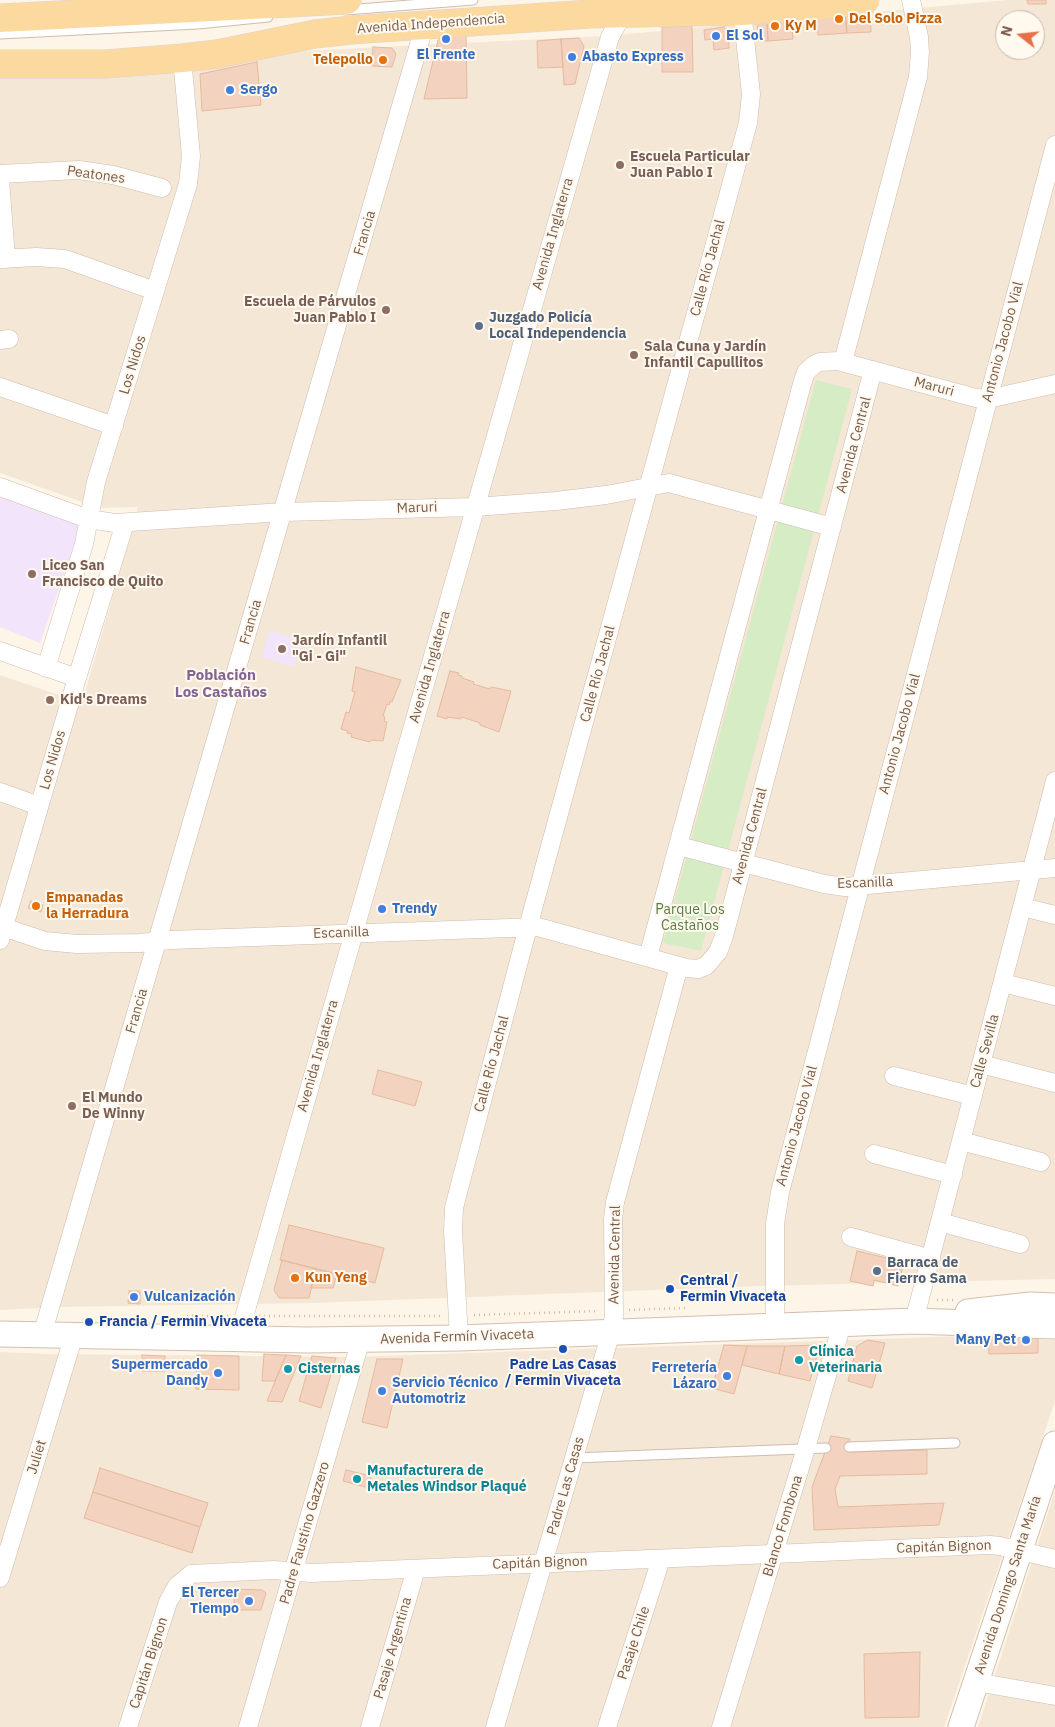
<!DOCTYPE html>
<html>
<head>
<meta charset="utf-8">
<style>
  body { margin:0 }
  #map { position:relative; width:1055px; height:1727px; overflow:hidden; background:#fdf5e8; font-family:"IBM Plex Sans",sans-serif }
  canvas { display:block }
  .north { position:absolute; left:995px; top:10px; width:50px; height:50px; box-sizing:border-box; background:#fff9ef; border:1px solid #c9baad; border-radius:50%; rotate:286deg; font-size:14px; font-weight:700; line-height:20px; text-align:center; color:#785b4b }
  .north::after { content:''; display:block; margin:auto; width:18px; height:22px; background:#e96e4a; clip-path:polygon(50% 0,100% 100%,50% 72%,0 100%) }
</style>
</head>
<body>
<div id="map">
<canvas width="1055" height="1727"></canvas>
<div class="north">N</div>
</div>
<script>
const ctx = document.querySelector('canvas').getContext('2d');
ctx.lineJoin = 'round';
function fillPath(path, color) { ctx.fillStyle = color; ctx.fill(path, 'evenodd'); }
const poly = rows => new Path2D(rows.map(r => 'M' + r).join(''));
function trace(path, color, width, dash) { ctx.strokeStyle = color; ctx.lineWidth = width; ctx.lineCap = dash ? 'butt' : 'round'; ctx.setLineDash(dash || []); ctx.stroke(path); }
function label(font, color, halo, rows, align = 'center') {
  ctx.font = font + ' "IBM Plex Sans",sans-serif'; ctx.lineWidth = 4; ctx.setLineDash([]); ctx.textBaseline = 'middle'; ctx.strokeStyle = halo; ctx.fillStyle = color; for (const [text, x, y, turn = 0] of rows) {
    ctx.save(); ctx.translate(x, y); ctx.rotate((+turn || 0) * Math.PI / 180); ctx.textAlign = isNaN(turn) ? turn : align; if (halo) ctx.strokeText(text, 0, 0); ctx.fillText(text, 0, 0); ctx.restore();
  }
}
fillPath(poly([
  [1008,0,1055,0,1055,1279,759,1286,312,1303,59,1307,0,1310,0,675,82,703,138,507,99,508,0,473,0,76,88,78,208,69,303,51,604,36],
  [1005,20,1035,20,1035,50,1005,50],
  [967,1336,1055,1340,1055,1401,944,1727,0,1727,0,1352,48,1354,352,1357],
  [1055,1491,1055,1727,978,1727]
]), '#f5e7d6');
fillPath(poly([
  [0,491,83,520,40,643,0,627],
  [270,630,302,641,294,667,262,657]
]), '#f2e4fa');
fillPath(poly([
  [816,380,852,389,701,951,663,943]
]), '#d5ecc5');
const building = poly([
  [1027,0,1046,0,1046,4,1028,4,1027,0],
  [870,12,871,32,847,33,845,14,870,12],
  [845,14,847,33,818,35,817,16,845,14],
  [791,19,793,39,768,41,767,21,791,19],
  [767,21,768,41,759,41,757,26,762,22,767,21],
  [692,26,693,72,662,72,662,27,692,26],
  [724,27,728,33,729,48,714,50,713,39,705,40,704,30,724,27],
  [466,31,467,98,424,99,438,40,442,35,466,31],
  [579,38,584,46,575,84,564,85,561,39,579,38],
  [561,39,563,67,538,68,537,41,561,39],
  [373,47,392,48,396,54,392,67,372,66,373,47],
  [257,62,261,105,202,111,200,74,257,62],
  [356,667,401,680,392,702,390,701,389,705,387,704,383,716,385,717,384,721,387,722,383,741,371,740,370,742,351,737,352,734,347,733,348,731,341,729,346,712,349,713,355,692,352,691,356,667],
  [450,671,459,673,458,675,462,676,462,678,474,682,473,684,490,689,491,687,511,691,499,732,480,725,480,723,462,717,461,719,447,717,447,719,437,716,450,671],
  [31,901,43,905,41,912,28,908,31,901],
  [378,1070,422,1082,415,1106,372,1094,378,1070],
  [289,1225,384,1248,375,1283,280,1260,289,1225],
  [857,1251,904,1262,898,1286,874,1280,873,1286,850,1281,857,1251],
  [282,1260,316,1269,309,1298,279,1298,274,1290,282,1260],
  [316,1269,337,1274,333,1288,311,1288,316,1269],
  [129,1291,140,1291,140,1304,128,1303,129,1291],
  [1038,1334,1038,1353,989,1354,988,1335,1038,1334],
  [868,1340,885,1343,872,1388,848,1381,857,1346,868,1340],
  [724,1345,747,1346,734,1394,712,1388,724,1345],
  [820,1345,810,1381,779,1374,785,1346,820,1345],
  [747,1346,785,1346,779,1374,742,1365,747,1346],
  [264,1354,286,1355,275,1381,262,1381,264,1354],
  [142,1355,165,1356,165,1371,142,1371,142,1355],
  [197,1355,239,1356,239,1390,196,1389,197,1355],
  [286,1355,301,1356,282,1402,267,1401,286,1355],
  [312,1356,336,1358,321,1408,299,1401,312,1356],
  [377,1359,403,1359,387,1428,362,1422,377,1359],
  [831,1436,850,1439,848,1452,927,1450,927,1474,840,1476,835,1489,838,1507,944,1503,939,1525,814,1530,812,1487,831,1436],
  [100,1468,208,1503,200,1527,93,1492,100,1468],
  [346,1470,371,1476,369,1488,343,1481,346,1470],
  [93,1492,200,1527,192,1553,84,1518,93,1492],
  [234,1589,262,1590,266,1593,261,1610,234,1610,234,1589],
  [920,1652,919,1717,865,1718,864,1654,920,1652]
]);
fillPath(building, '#f3d3bf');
trace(building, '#e6ba9e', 1);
const lane = poly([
  [346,10,473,0],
  [0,34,198,24,268,17],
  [849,1447,955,1443],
  [574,1458,826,1448]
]);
const street = poly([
  [0,174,79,170,113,175,162,188],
  [0,179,6,259],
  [0,259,36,257,65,259,155,291],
  [0,340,9,339],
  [843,362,918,77,920,52,919,37,911,0],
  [0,387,114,426],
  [0,487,88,519,115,523,283,512,475,507,556,501,606,495,669,483,832,527],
  [0,651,77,678],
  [46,668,84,544,96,482,188,184,191,156,182,58],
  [0,792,39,806],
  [679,846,824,884,845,887,1055,868],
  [1022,907,1055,915],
  [0,926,45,941,77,944,140,943,170,940,538,927,686,968,698,969,706,966,718,952,724,936,873,370],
  [0,940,77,678,125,523],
  [648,957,802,384,806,372,815,364,820,362,838,361,976,398,988,399,1055,384],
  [1003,983,1055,996],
  [981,1064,1055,1083],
  [894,1076,973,1096],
  [961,1141,1041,1162],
  [874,1154,953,1175],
  [940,1222,1020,1244],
  [851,1237,931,1259],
  [914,1321,1055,781],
  [775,1327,775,1224,780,1192,1055,145],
  [42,1335,425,24],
  [238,1338,610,37,620,19,628,9],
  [459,1338,453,1231,454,1208,457,1196,528,927,748,123,751,94,742,11],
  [0,1578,74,1335],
  [976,1682,1055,1696],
  [128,1727,168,1602,177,1586,191,1574,274,1570,311,1573,990,1545,1000,1546,1055,1559],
  [248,1727,361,1339],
  [370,1727,416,1569],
  [495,1727,611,1332,614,1316,613,1219,615,1202,679,966],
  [607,1727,661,1559],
  [721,1727,806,1448,842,1324]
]);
const secondary = poly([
  [968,1312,1030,1305,1055,1306],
  [0,1334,308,1340,459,1338,914,1321,1055,1326],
  [961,1727,1055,1444]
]);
const primary = poly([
  [0,18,347,0],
  [0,64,105,64,182,58,217,54,315,34,351,30,590,14,742,11,814,6,865,0]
]);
trace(lane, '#cfbcad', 11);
trace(street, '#cfbcad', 19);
trace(secondary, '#d5bfad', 27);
trace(primary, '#dcd4d0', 29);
trace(poly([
  [937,1300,954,1300],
  [629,1310,686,1308],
  [474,1315,599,1311],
  [187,1316,229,1316],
  [259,1316,441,1316]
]), '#d9b7a1', 2.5, [1, 4]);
trace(lane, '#fff', 9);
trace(street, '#fff', 18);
trace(secondary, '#fff', 25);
trace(primary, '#fcda9f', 28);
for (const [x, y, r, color] of [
  [839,19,5,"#e8710a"],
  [775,26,5,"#e8710a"],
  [716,36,5,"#3f7fe0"],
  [446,39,5,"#3f7fe0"],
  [572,57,5,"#3f7fe0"],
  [383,60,5,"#e8710a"],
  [230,90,5,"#3f7fe0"],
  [620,165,5,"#8d6e63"],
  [386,310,5,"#8d6e63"],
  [479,326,5,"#5c6f8a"],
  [634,355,5,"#8d6e63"],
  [32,574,5,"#8d6e63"],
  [282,649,5,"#8d6e63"],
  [50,700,5,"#8d6e63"],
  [36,906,5,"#e8710a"],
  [382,909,5,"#3f7fe0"],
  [72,1106,5,"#8d6e63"],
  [877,1271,5,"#5c6f8a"],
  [295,1278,5,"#e8710a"],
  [670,1289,5,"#1a4fb4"],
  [134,1297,5,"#3f7fe0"],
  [89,1322,5,"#1a4fb4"],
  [1026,1340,5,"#3f7fe0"],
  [563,1349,5,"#1a4fb4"],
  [799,1360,5,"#0f9aa8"],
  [288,1369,5,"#0f9aa8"],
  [218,1373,5,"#3f7fe0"],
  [727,1376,5,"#3f7fe0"],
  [382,1391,5,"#3f7fe0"],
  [357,1479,5,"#0f9aa8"],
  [249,1601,5,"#3f7fe0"]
]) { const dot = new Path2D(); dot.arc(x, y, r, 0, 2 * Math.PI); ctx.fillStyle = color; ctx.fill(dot); trace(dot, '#fff9ef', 2); }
label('bold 14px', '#c56008', '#fff9ef', [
  ["Del Solo Pizza",849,19],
  ["Ky M",785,26],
  ["Telepollo",373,60,"right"],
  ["Empanadas",46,898],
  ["la Herradura",46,914],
  ["Kun Yeng",305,1278]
], 'left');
label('14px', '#785b4b', '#fff9ef', [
  ["Avenida Independencia",431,24,-4],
  ["Peatones",96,175,8],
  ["Francia",365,233,-74],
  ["Avenida Inglaterra",553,234,-74],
  ["Calle Río Jachal",708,268,-75],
  ["Antonio Jacobo Vial",1003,342,-75],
  ["Los Nidos",133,365,-73],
  ["Maruri",934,387,15],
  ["Avenida Central",854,445,-75],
  ["Maruri",417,508,-2],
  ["Francia",251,622,-74],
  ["Avenida Inglaterra",430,667,-74],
  ["Calle Río Jachal",598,674,-75],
  ["Antonio Jacobo Vial",900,734,-75],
  ["Los Nidos",53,760,-74],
  ["Avenida Central",750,836,-75],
  ["Escanilla",865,883,-2],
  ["Escanilla",341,933,-2],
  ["Francia",137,1011,-74],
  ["Calle Sevilla",985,1051,-75],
  ["Avenida Inglaterra",318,1056,-74],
  ["Calle Río Jachal",492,1064,-75],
  ["Antonio Jacobo Vial",797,1126,-75],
  ["Avenida Central",615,1255,-89],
  ["Avenida Fermín Vivaceta",457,1337,-2],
  ["Juliet",37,1457,-73],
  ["Padre Las Casas",566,1486,-74],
  ["Blanco Fombona",783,1526,-73],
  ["Padre Faustino Gazzero",305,1533,-74],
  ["Capitán Bignon",944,1547,-2],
  ["Capitán Bignon",540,1563,-2],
  ["Avenida Domingo Santa María",1008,1585,-72],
  ["Pasaje Chile",634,1643,-72],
  ["Pasaje Argentina",393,1648,-74],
  ["Capitán Bignon",149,1663,-72]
]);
label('bold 14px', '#366cbe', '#fff9ef', [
  ["El Sol",726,36],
  ["El Frente",446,55,"center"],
  ["Abasto Express",582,57],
  ["Sergo",240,90],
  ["Trendy",392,909],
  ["Vulcanización",144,1297],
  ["Many Pet",1016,1340,"right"],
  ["Supermercado",208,1365,"right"],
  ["Dandy",208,1381,"right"],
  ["Ferretería",717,1368,"right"],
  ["Lázaro",717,1384,"right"],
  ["Servicio Técnico",392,1383],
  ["Automotriz",392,1399],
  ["El Tercer",239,1593,"right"],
  ["Tiempo",239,1609,"right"]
], 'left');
label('bold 14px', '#785e54', '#fff9ef', [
  ["Escuela Particular",630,157],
  ["Juan Pablo I",630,173],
  ["Escuela de Párvulos",376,302,"right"],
  ["Juan Pablo I",376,318,"right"],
  ["Sala Cuna y Jardín",644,347],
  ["Infantil Capullitos",644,363],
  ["Liceo San",42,566],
  ["Francisco de Quito",42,582],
  ["Jardín Infantil",292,641],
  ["\"Gi - Gi\"",292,657],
  ["Kid's Dreams",60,700],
  ["El Mundo",82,1098],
  ["De Winny",82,1114]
], 'left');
label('bold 14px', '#4e5e75', '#fff9ef', [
  ["Juzgado Policía",489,318],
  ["Local Independencia",489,334],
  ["Barraca de",887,1263],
  ["Fierro Sama",887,1279]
], 'left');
label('14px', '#547e42', '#fff9ef', [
  ["Parque Los",690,910],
  ["Castaños",690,926]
]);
label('bold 14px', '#164399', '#fff9ef', [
  ["Central /",680,1281],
  ["Fermin Vivaceta",680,1297],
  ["Francia / Fermin Vivaceta",99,1322],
  ["Padre Las Casas",563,1365,"center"],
  ["/ Fermin Vivaceta",563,1381,"center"]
], 'left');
label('bold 14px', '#0d838f', '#fff9ef', [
  ["Clínica",809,1352],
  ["Veterinaria",809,1368],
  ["Cisternas",298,1369],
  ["Manufacturera de",367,1471],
  ["Metales Windsor Plaqué",367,1487]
], 'left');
label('bold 15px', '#836394', '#fff9ef', [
  ["Población",221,676],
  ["Los Castaños",221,693]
]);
</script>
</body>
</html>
